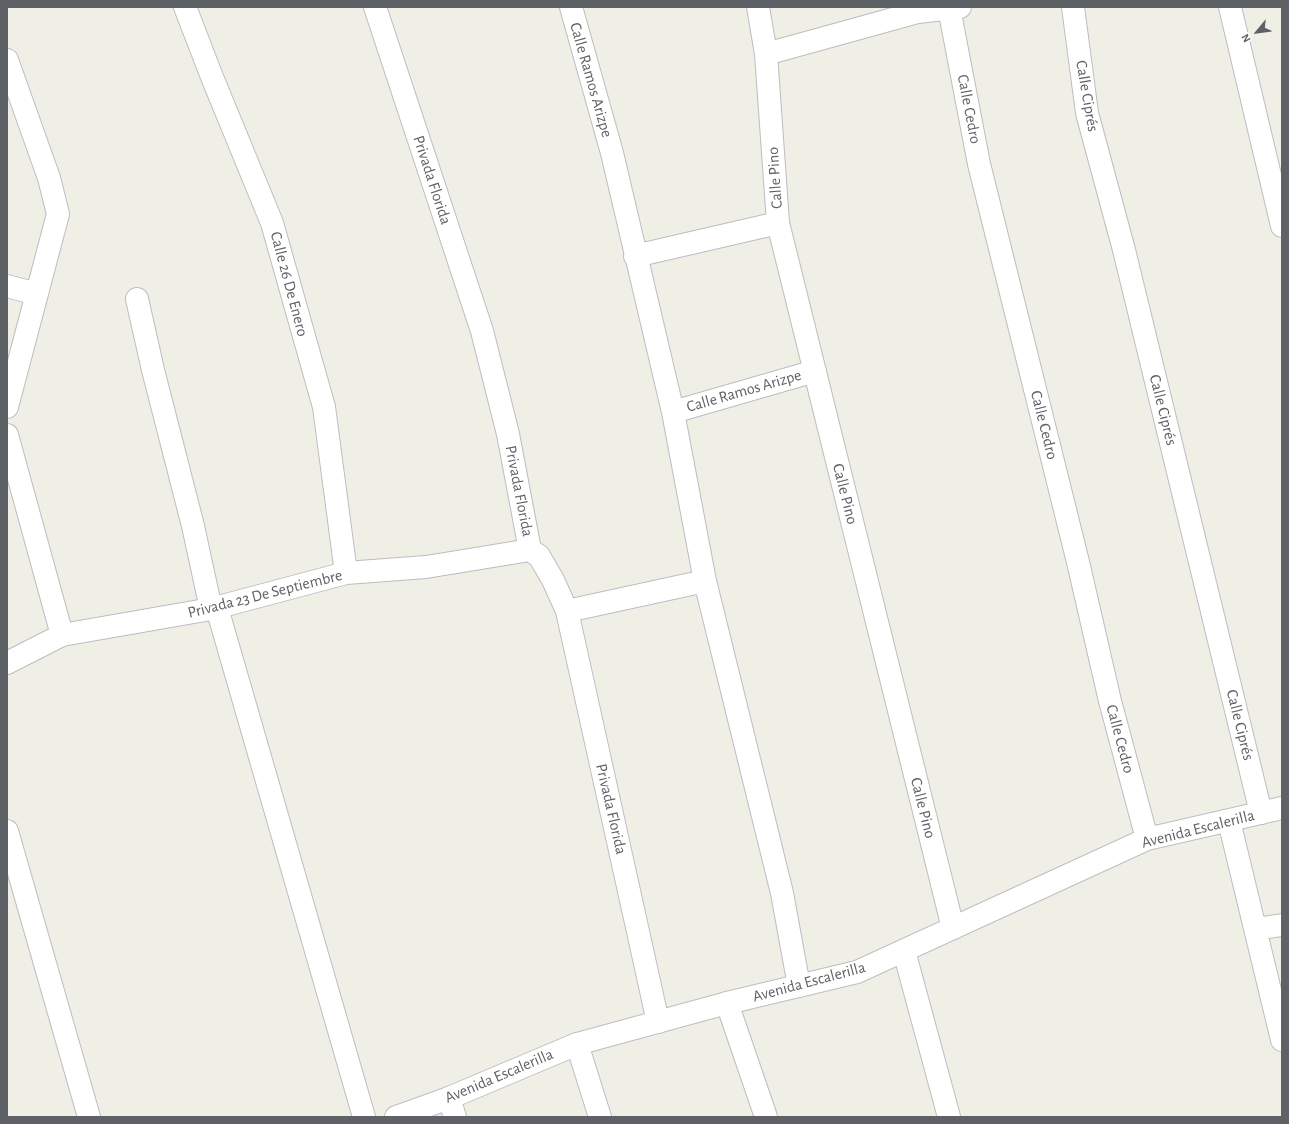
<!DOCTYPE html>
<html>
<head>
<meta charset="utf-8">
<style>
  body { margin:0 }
  #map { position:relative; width:1289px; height:1124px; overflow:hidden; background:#f0efe6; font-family:"Alegreya Sans",sans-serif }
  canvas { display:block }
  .frame { position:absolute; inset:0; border:8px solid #5e6166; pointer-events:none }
  .north { position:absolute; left:1237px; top:12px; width:40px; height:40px; -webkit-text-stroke:3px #fff; paint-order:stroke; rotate:241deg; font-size:11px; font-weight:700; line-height:16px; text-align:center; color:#5e6166 }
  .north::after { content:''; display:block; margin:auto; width:14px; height:18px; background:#5e6166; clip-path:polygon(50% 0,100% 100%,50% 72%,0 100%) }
</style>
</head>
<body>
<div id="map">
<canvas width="1289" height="1124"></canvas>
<div class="frame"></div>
<div class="north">N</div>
</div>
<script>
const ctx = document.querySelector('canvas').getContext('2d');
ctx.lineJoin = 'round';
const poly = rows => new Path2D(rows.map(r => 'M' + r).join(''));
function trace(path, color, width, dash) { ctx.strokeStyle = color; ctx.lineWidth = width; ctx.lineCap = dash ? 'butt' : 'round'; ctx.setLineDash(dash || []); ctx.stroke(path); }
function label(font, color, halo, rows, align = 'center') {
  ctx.font = font + ' "Alegreya Sans",sans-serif'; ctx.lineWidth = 3; ctx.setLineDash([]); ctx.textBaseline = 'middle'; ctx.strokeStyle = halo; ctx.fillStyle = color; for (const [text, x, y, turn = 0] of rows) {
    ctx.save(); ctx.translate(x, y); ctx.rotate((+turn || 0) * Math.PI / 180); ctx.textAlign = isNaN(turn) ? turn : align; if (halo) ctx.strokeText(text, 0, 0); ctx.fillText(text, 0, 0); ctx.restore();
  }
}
const minor = poly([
  [185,7,212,77,272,223,324,407,346,573],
  [375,7,482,331,508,434,530,550,539,556,553,580,567,611,658,1022],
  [571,7,612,153,673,412,705,581,782,893,799,986],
  [758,7,766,54,778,223,953,928],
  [1073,7,1087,113,1124,250,1261,813],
  [1230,7,1282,226],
  [949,8,979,164,1078,562,1110,701,1147,839],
  [766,54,918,12,960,7],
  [7,60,49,178,58,214,7,407],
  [635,256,778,223],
  [7,286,37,294],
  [137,299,153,370,193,526,211,609],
  [673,412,815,371],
  [7,435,62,635],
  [217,608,364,1117],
  [567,611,705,581],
  [7,663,62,635,211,609,346,573,426,567,530,550],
  [1229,821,1282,1040],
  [7,831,89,1117],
  [1256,929,1282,925],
  [904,951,949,1117],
  [727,1003,766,1117],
  [577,1044,600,1117],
  [449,1098,455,1117]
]);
const secondary = poly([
  [396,1117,449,1098,577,1044,727,1003,857,972,1147,839,1282,808]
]);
trace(minor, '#bbbdc2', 24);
trace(secondary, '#bcbec4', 24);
trace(minor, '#fff', 22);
trace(secondary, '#fff', 22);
label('16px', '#5e6166', '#fff', [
  ["Calle Ramos Arizpe",591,80,74],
  ["Calle Ciprés",1087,96,80],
  ["Calle Cedro",969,109,79],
  ["Calle Pino",775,178,-94],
  ["Privada Florida",432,180,72],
  ["Calle 26 De Enero",289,284,75],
  ["Calle Ramos Arizpe",744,391,-16],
  ["Calle Ciprés",1163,410,76],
  ["Calle Cedro",1044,425,76],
  ["Privada Florida",519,491,79],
  ["Calle Pino",845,494,76],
  ["Privada 23 De Septiembre",265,594,-14],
  ["Calle Ciprés",1240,725,76],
  ["Calle Cedro",1120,739,75],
  ["Calle Pino",923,808,76],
  ["Privada Florida",611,809,77],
  ["Avenida Escalerilla",1198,829,-14],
  ["Avenida Escalerilla",809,982,-15],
  ["Avenida Escalerilla",499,1076,-23]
]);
</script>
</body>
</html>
